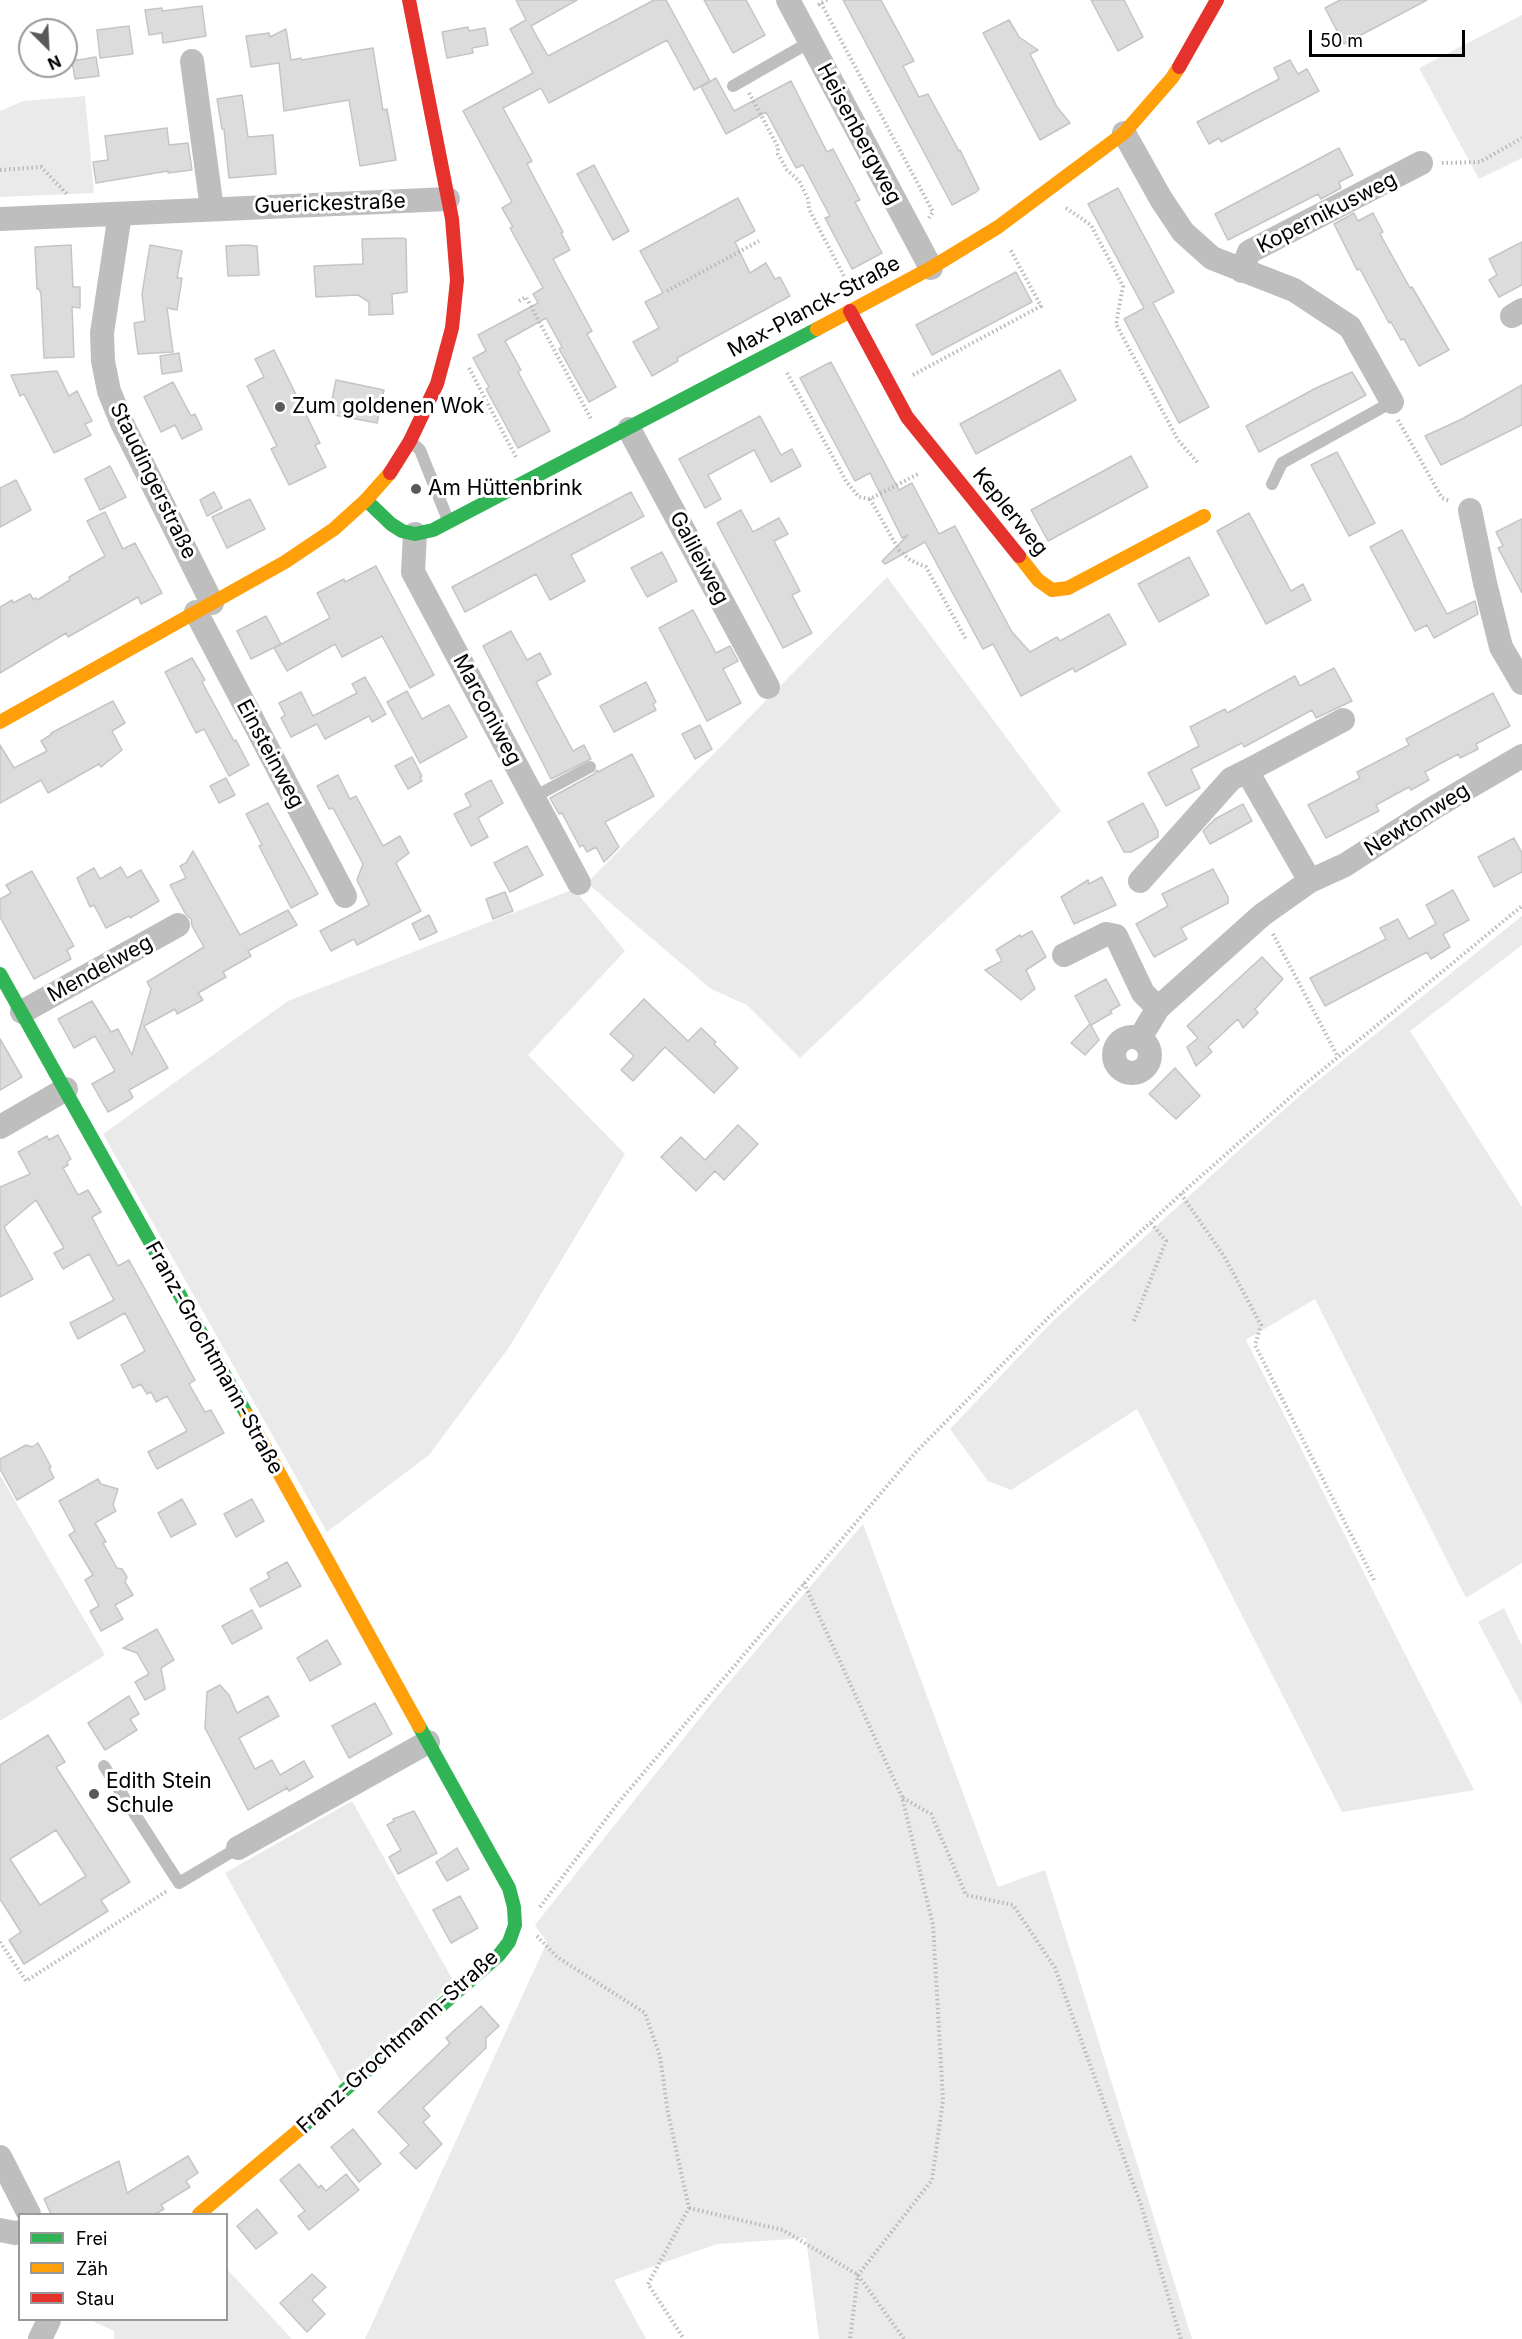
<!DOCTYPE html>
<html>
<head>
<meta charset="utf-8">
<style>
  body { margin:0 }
  #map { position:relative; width:1522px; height:2339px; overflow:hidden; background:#fff; font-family:Inter,sans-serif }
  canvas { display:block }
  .legend { position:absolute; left:18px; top:2213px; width:210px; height:108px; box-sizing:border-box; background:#fff; border:2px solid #999; margin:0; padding:8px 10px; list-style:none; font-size:18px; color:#000 }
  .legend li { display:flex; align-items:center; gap:12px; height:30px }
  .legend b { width:30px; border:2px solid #999 }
  .north { position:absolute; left:18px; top:18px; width:60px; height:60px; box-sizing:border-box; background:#fff; border:2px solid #999; border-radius:50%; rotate:156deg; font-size:16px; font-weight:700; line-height:24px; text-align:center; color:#000 }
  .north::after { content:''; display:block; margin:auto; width:21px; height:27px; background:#595959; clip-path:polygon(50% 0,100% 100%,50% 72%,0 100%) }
  .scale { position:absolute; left:1309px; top:30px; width:156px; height:27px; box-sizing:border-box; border:3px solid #000; border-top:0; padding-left:8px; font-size:18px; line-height:21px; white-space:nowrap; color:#000; -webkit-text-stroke:4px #fff; paint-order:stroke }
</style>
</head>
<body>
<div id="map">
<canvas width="1522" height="2339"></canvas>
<ul class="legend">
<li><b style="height:8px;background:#30b455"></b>Frei</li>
<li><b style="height:8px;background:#ff9f0a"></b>Zäh</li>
<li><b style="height:8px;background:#e5322d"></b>Stau</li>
</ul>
<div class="north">N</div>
<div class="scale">50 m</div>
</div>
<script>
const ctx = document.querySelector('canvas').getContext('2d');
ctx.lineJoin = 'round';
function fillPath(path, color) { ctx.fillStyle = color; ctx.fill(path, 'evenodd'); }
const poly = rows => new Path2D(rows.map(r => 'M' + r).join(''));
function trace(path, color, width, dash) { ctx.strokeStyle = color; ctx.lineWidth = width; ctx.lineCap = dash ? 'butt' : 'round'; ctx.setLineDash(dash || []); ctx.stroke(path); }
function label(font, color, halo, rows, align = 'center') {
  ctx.font = font + ' Inter,sans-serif'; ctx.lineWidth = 6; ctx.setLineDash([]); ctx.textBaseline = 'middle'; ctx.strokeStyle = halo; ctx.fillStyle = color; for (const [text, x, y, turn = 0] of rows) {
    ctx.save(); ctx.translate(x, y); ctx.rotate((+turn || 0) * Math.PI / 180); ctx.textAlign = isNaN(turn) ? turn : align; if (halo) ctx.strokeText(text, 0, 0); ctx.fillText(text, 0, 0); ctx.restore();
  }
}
fillPath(poly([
  [1522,15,1522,158,1479,179,1419,68],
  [85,96,94,193,0,197,0,111,23,101],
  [887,577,1061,811,800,1058,747,1005,711,989,587,883],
  [574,889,625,951,528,1055,625,1154,510,1346,429,1455,327,1532,103,1134,288,1001],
  [1522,916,1522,945,1410,1031,1522,1207,1522,1563,1466,1598,1315,1299,1246,1340,1474,1790,1342,1812,1137,1409,1011,1490,988,1481,950,1429,1052,1322,1237,1152,1306,1090],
  [0,1475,105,1655,0,1721],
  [863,1524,998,1887,1045,1870,1192,2339,819,2339,806,2238,717,2244,614,2280,646,2339,365,2339,547,1942,535,1925,715,1699],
  [1504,1608,1522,1646,1522,1705,1478,1622],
  [352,1801,454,1982,341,2082,225,1873],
  [227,2269,292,2339,114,2339,114,2331,90,2320,226,2320]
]), '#eaeaea');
const building = poly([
  [516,0,577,0,531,26,548,56,654,0,666,0,710,81,694,90,667,40,549,103,541,88,503,108,532,161,527,164,563,232,561,233,570,250,553,259,592,331,587,334,616,387,589,402,559,349,562,347,546,318,505,341,521,370,518,372,550,431,518,448,486,389,489,387,473,358,486,351,478,335,538,303,533,294,543,288,510,228,513,227,502,208,512,202,463,111,533,73,510,29,526,20,516,0],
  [704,0,746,0,765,35,733,53,704,0],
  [843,0,881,0,914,61,903,66,919,97,928,94,959,151,960,150,979,189,976,192,952,205,843,0],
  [1091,0,1124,0,1143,37,1118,51,1091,0],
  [1340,0,1427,0,1344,44,1325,8,1340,0],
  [202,6,206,36,163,43,162,33,149,35,145,10,162,8,162,11,202,6],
  [1009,20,1019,37,1038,50,1030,54,1057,107,1070,123,1040,140,983,33,1009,20],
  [129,26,133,54,100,58,97,30,129,26],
  [468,27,469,31,485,28,488,45,472,48,473,53,447,58,442,32,468,27],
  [286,29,291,60,301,58,302,60,373,48,383,110,387,109,396,160,360,166,349,100,284,111,279,63,251,67,246,36,269,33,270,37,286,29],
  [96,57,99,76,75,79,72,61,96,57],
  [1290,60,1298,74,1307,69,1319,91,1221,142,1219,138,1209,144,1197,122,1279,79,1274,68,1290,60],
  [716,78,734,111,791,81,827,152,833,149,860,200,855,202,882,253,852,269,825,218,830,216,803,165,796,168,766,112,726,134,701,87,716,78],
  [242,95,248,137,273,135,276,174,229,178,224,129,222,129,217,99,242,95],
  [167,128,169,145,188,143,192,170,168,173,168,171,96,183,93,162,108,160,105,136,167,128],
  [1339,148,1353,175,1339,182,1341,188,1321,199,1318,194,1228,240,1215,214,1339,148],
  [594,165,629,231,613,240,577,174,594,165],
  [1118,188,1174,292,1153,303,1209,407,1179,423,1124,319,1144,308,1088,204,1118,188],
  [738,198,755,231,735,242,750,273,766,263,775,279,780,277,790,296,677,358,678,361,652,376,633,342,659,328,645,302,663,293,640,251,738,198],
  [1354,213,1358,221,1373,213,1383,232,1380,234,1410,288,1412,287,1449,350,1419,366,1404,339,1401,340,1391,322,1389,323,1360,269,1357,270,1334,224,1354,213],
  [402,238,406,239,407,292,392,294,393,314,369,315,369,302,358,295,316,297,314,266,363,264,362,239,402,238],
  [1522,242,1522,285,1499,297,1489,280,1497,275,1489,259,1522,242],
  [71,245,73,287,80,287,80,308,72,307,74,357,44,358,41,294,39,289,37,289,35,247,71,245],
  [150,245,182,251,177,278,182,278,177,310,167,308,173,352,138,354,134,323,145,321,142,294,150,245],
  [246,245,257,246,259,275,228,276,226,246,246,245],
  [1016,272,1032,302,932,355,916,325,1016,272],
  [274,350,320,443,315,445,326,467,289,485,271,449,277,446,247,386,264,377,255,359,274,350],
  [179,353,182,371,162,374,160,356,179,353],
  [831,362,899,490,912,483,939,534,955,526,1012,632,1030,652,1057,637,1060,641,1109,614,1126,644,1075,672,1073,668,1021,696,993,644,983,649,925,542,885,564,882,561,908,535,902,538,870,473,855,481,800,378,831,362],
  [1060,370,1076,400,976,454,960,424,1060,370],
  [57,371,69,396,77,391,92,421,85,424,91,435,54,453,24,394,20,396,11,375,57,371],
  [1352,372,1366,395,1259,452,1246,426,1316,388,1352,372],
  [336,380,384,390,377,423,329,414,336,380],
  [173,382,191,416,195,414,202,429,182,439,175,425,161,432,144,397,173,382],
  [1522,385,1522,425,1441,465,1425,436,1462,419,1522,385],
  [760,416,781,455,792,449,801,466,771,482,754,450,708,475,721,499,705,508,679,459,760,416],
  [1337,452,1375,523,1349,536,1311,465,1337,452],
  [1131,456,1148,487,1048,541,1031,510,1131,456],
  [110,466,126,497,100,510,85,479,110,466],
  [16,480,31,510,0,527,0,488,16,480],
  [214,492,222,508,207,516,200,500,214,492],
  [631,492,644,516,571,555,585,581,550,600,536,574,465,612,452,587,631,492],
  [250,499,265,529,227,548,212,517,250,499],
  [741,510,753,532,779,518,788,534,774,541,800,591,792,595,812,633,783,648,717,523,741,510],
  [105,512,123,549,135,543,162,593,141,604,138,597,68,637,66,633,0,673,0,607,12,600,13,603,30,594,33,599,36,598,37,600,70,580,69,577,105,556,87,521,105,512],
  [1249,513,1291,591,1303,584,1311,600,1266,624,1217,531,1249,513],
  [1522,519,1522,593,1498,548,1503,546,1496,532,1522,519],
  [1402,530,1447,614,1475,601,1478,614,1434,638,1427,625,1415,631,1370,547,1402,530],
  [662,552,677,581,647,597,631,568,662,552],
  [1189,557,1209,595,1159,622,1138,584,1189,557],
  [376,566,434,675,410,688,382,636,342,657,335,644,287,671,274,648,330,618,317,593,344,579,345,582,376,566],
  [693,610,716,653,730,646,738,661,723,669,741,703,707,721,659,628,693,610],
  [266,616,281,644,251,659,237,631,266,616],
  [511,631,527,660,540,653,551,674,536,682,573,751,584,745,591,759,551,779,483,646,511,631],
  [192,658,205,680,202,682,234,741,236,740,249,765,229,776,204,729,196,733,165,672,192,658],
  [1334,668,1352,701,1316,718,1312,710,1244,747,1242,743,1191,769,1200,788,1166,806,1148,773,1199,746,1190,727,1225,709,1227,713,1295,676,1300,686,1334,668],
  [365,677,386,714,372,722,369,716,325,739,317,724,291,737,281,718,285,715,279,703,301,692,313,716,357,693,352,684,365,677],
  [646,682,656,702,653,704,656,710,614,732,600,706,646,682],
  [407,691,422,719,449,705,467,737,420,763,387,702,407,691],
  [1493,693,1510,726,1476,744,1478,749,1460,758,1458,754,1425,772,1429,780,1411,790,1409,787,1376,805,1379,811,1326,838,1308,805,1360,778,1357,772,1409,745,1406,739,1493,693],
  [113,701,125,723,112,731,122,750,101,767,99,764,48,793,41,780,0,803,0,745,14,768,47,751,41,741,52,734,51,733,113,701],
  [700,725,712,749,695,759,682,734,700,725],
  [632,754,654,796,605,822,619,847,604,862,596,847,587,852,583,845,580,847,562,813,559,814,550,798,594,774,597,770,598,772,632,754],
  [412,757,422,776,420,777,422,781,408,789,395,766,412,757],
  [338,775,350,799,356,796,383,846,400,836,409,853,396,863,421,911,357,945,354,939,331,951,320,931,369,905,357,880,363,864,333,808,329,809,317,786,338,775],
  [226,778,235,795,219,803,210,786,226,778],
  [491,780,503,803,478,818,488,837,471,846,454,814,471,806,465,794,491,780],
  [268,803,318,894,291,908,259,846,262,845,246,814,268,803],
  [1143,803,1158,831,1158,837,1131,852,1124,852,1108,822,1143,803],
  [1243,804,1252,821,1210,844,1203,831,1215,819,1243,804],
  [1514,838,1522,853,1522,872,1494,887,1478,857,1514,838],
  [527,846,543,875,510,892,494,863,527,846],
  [193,851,240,935,288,910,297,925,248,951,251,956,223,972,226,977,198,993,203,1000,177,1014,175,1009,144,1026,168,1068,129,1090,133,1097,131,1099,108,1112,92,1084,115,1071,95,1036,74,1048,58,1019,92,1001,111,1032,118,1029,132,1055,151,989,147,982,204,947,192,926,191,919,185,913,170,885,186,878,180,866,186,863,193,851],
  [121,867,127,878,141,870,159,901,130,918,129,916,106,928,94,905,90,907,77,878,94,868,100,879,121,867],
  [1213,869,1228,897,1228,903,1181,928,1187,939,1154,957,1136,924,1168,906,1162,894,1213,869],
  [32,871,74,946,67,950,71,959,34,979,0,917,0,899,11,893,6,885,32,871],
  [1102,877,1116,905,1074,924,1061,897,1088,880,1089,884,1102,877],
  [1453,890,1469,920,1443,934,1450,947,1431,959,1427,952,1325,1006,1310,978,1386,939,1380,928,1398,919,1409,939,1436,924,1426,905,1453,890],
  [505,892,513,911,493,919,486,899,505,892],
  [429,915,437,932,420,940,412,924,429,915],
  [1032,931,1046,957,1026,970,1035,989,1021,1000,985,970,1002,961,996,950,1020,935,1021,937,1032,931],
  [1262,957,1283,979,1255,1009,1258,1013,1243,1028,1238,1019,1208,1047,1212,1052,1196,1066,1187,1047,1198,1038,1187,1026,1262,957],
  [1106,979,1120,1005,1110,1011,1112,1013,1091,1025,1099,1040,1085,1055,1071,1043,1090,1024,1075,996,1106,979],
  [644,999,688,1041,701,1028,716,1042,714,1044,738,1068,714,1093,665,1047,633,1081,621,1070,634,1056,610,1034,644,999],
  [0,1039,22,1077,0,1090,0,1039],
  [1175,1068,1200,1096,1176,1119,1149,1094,1175,1068],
  [738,1125,758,1144,724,1180,715,1171,696,1191,661,1157,681,1137,705,1160,738,1125],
  [58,1135,71,1159,67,1162,68,1165,63,1168,78,1195,88,1190,101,1212,92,1217,100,1233,118,1266,129,1260,195,1380,189,1384,205,1412,211,1410,224,1433,157,1469,148,1452,187,1431,167,1396,156,1402,151,1392,147,1394,141,1384,133,1388,121,1365,145,1351,125,1313,78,1339,70,1323,114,1300,89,1254,63,1269,54,1253,64,1248,36,1200,4,1227,33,1279,0,1297,0,1187,30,1174,18,1152,47,1136,49,1140,58,1135],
  [38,1443,51,1467,49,1468,54,1478,17,1500,0,1469,0,1459,26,1445,32,1447,38,1443],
  [98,1479,101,1484,118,1489,113,1505,116,1511,95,1523,106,1542,103,1543,117,1568,122,1569,127,1577,125,1582,133,1595,115,1605,123,1619,101,1631,90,1611,99,1606,85,1580,93,1575,69,1535,75,1531,59,1501,98,1479],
  [182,1499,196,1524,171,1537,158,1513,182,1499],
  [252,1499,264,1521,236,1537,224,1514,252,1499],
  [287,1562,301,1586,260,1607,250,1589,270,1578,267,1573,287,1562],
  [252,1610,262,1628,232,1644,222,1626,252,1610],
  [157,1629,174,1660,161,1668,165,1689,145,1700,135,1682,149,1674,137,1653,123,1648,157,1629],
  [327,1640,341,1664,310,1681,297,1658,327,1640],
  [220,1685,229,1695,237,1713,268,1696,279,1716,239,1738,255,1769,272,1760,280,1775,304,1761,313,1777,289,1791,286,1786,287,1788,248,1810,205,1728,207,1692,220,1685],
  [129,1696,139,1714,130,1719,137,1730,105,1750,88,1723,129,1696],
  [375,1703,392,1734,349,1758,332,1726,375,1703],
  [48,1735,65,1762,56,1767,130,1882,101,1900,108,1911,24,1964,9,1940,21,1932,0,1899,0,1765,48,1735],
  [56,1830,86,1876,40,1905,10,1859,56,1830],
  [414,1811,437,1853,398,1874,389,1857,401,1850,387,1825,394,1821,393,1819,414,1811],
  [457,1848,469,1869,447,1881,436,1862,457,1848],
  [460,1896,478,1928,451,1943,433,1910,460,1896],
  [481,2006,499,2026,486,2038,486,2048,423,2108,430,2116,423,2122,442,2144,416,2169,400,2153,409,2145,378,2112,450,2043,446,2038,481,2006],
  [353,2129,381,2164,359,2182,331,2147,353,2129],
  [188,2156,198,2173,186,2181,190,2187,161,2205,164,2209,155,2214,51,2214,44,2199,119,2161,127,2193,188,2156],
  [299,2164,319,2188,321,2185,326,2191,346,2174,359,2190,309,2230,298,2216,305,2211,280,2180,299,2164],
  [257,2209,277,2233,256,2249,237,2226,257,2209],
  [312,2274,326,2287,312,2300,325,2314,307,2332,280,2303,312,2274]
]);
fillPath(building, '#dcdcdc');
trace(building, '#c5c5c5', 1.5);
trace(poly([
  [821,3,933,212,929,218],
  [818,5,827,0],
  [749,93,778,147,778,154,787,170,799,181,808,199,809,209,848,284],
  [1442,163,1480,162,1522,138],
  [0,170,41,167,68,195],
  [1066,208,1091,225,1123,286,1116,324,1178,440,1198,463],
  [667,291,759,241],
  [519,301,526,297,591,419],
  [469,368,517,459],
  [787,373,846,481,859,497,870,499,920,473],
  [913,375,1041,306,1010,249],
  [1398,420,1442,498,1450,501],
  [870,499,899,550,910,560,926,567,967,641],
  [1273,934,1338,1057],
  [1181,1194,1224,1256,1261,1325,1255,1345,1374,1580],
  [1134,1321,1166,1241,1150,1222],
  [804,1583,902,1797,933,1925,943,2100,932,2180,858,2275,850,2339],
  [903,1798,931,1814,966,1895,1013,1905,1055,1968,1141,2205,1181,2339],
  [540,1907,618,1803,915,1453,1048,1318,1181,1194,1303,1086,1522,906],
  [537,1936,557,1957,645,2013,660,2056,668,2113,689,2208,648,2284,684,2339],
  [0,1942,26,1981,167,1891],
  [689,2208,783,2230,858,2275,904,2339]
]), '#b8b8b8', 4, [1.5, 3]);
trace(poly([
  [733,86,810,42],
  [411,442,420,450,448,520],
  [1272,484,1282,463,1392,402],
  [534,797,590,767],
  [104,1766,179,1883,238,1848]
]), '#bebebe', 12);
trace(poly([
  [788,0,931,268],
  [192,61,212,209],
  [1124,133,1161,199,1183,232,1212,258,1294,290,1350,327,1392,402],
  [120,214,102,333,103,361,109,391,122,423,212,603],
  [0,219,448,199],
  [1242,271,1249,252,1421,163],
  [1512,316,1522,310],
  [629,429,768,687],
  [1470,510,1485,583,1501,647,1522,683],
  [415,534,413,572,579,883],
  [196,612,345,896],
  [1140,881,1231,779,1247,771],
  [1310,881,1247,771,1343,720],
  [1064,955,1106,934,1116,936,1143,993,1158,1008],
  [22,1012,178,925],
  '1114 1055a18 18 0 1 1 36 0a18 18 0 1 1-36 0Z',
  [1140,1038,1158,1008,1262,915,1310,881,1345,865,1435,807,1522,756],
  [0,1127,66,1089],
  [238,1848,428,1742],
  [0,2157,29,2214],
  [0,2230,15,2233,20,2232],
  [40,2339,49,2320]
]), '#bebebe', 24);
trace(poly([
  [366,500,391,524,402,531,415,534,433,530,817,329],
  [0,974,247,1415],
  [299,2130,499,1955,509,1942,515,1925,514,1907,509,1888,419,1726]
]), '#30b455', 14);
trace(poly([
  [817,329,931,268,998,227,1124,133,1172,78,1179,67],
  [1019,556,1038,580,1052,590,1068,588,1204,516],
  [0,722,285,562,334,529,366,500,390,473],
  [247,1415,419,1726],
  [199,2214,299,2130]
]), '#ff9f0a', 14);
trace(poly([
  [1179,67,1217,0],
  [850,311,907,417,1019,556],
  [390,473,410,441,437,384,452,328,457,280,452,219,409,0]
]), '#e5322d', 14);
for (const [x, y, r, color] of [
  [280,407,6,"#595959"],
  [416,489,6,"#595959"],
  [94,1794,6,"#595959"]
]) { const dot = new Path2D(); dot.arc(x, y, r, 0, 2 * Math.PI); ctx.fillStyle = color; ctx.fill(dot); trace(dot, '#fff', 2); }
label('21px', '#000', '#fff', [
  ["Heisenbergweg",859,134,62],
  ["Guerickestraße",330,204,-2],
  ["Kopernikusweg",1327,213,-27],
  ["Max-Planck-Straße",814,307,-28],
  ["Staudingerstraße",153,481,64],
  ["Keplerweg",1010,512,51],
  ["Galileiweg",699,558,62],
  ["Marconiweg",487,710,62],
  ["Einsteinweg",270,754,62],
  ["Newtonweg",1417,820,-32],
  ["Mendelweg",100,969,-29],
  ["Franz-Grochtmann-Straße",214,1358,61],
  ["Franz-Grochtmann-Straße",398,2042,-42]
]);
label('21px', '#000', '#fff', [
  ["Zum goldenen Wok",292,407],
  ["Am Hüttenbrink",428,489],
  ["Edith Stein",106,1782],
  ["Schule",106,1806]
], 'left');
</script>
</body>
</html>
